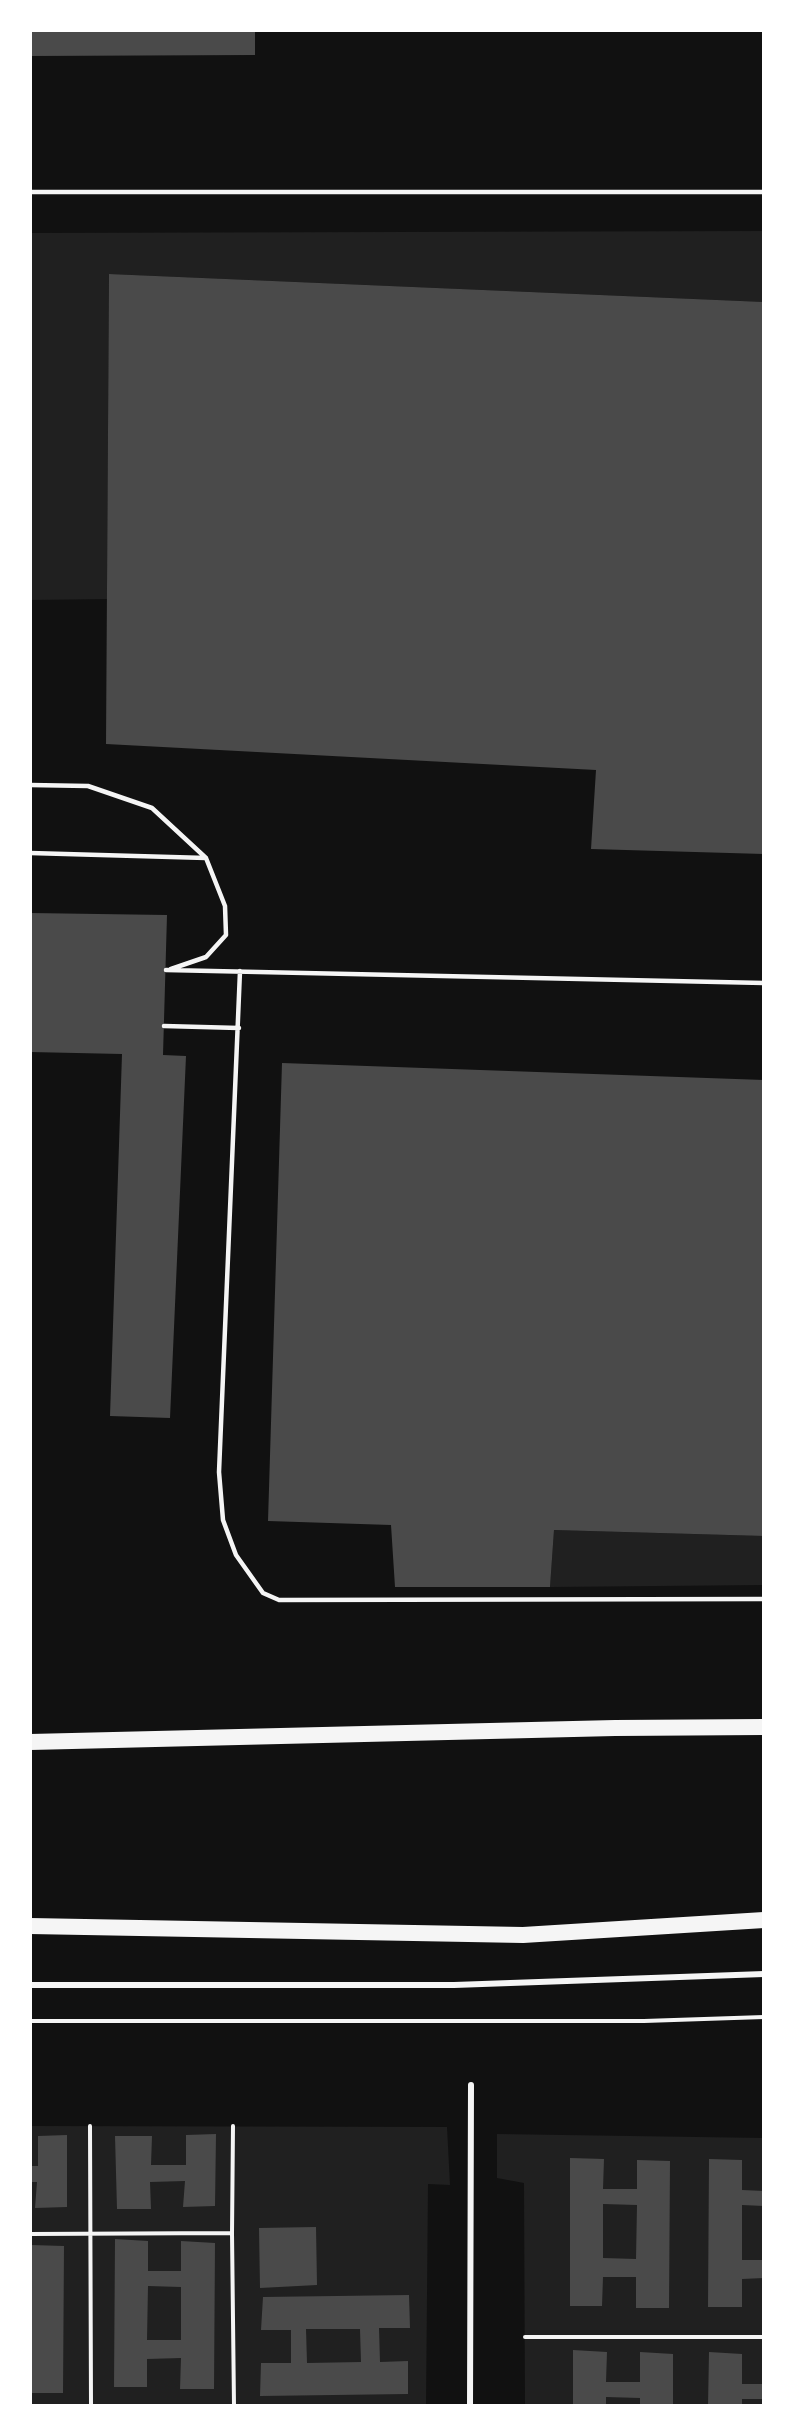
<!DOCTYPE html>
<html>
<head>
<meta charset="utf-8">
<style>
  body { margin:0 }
  #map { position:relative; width:794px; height:2436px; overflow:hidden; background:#111; font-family:Merriweather,serif }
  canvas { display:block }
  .frame { position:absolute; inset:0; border:32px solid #fff; pointer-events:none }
</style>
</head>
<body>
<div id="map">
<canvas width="794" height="2436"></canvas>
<div class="frame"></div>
</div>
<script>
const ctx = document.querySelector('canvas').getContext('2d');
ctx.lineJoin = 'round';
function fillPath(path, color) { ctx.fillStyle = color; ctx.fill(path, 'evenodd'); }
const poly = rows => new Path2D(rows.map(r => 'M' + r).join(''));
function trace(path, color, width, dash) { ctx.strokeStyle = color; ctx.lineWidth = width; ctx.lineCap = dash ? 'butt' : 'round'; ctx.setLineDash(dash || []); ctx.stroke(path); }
fillPath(poly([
  [764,231,764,302,109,274,107,599,30,600,30,233],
  [554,1530,764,1536,764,1585,550,1587],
  [30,2126,447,2127,450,2185,428,2184,426,2406,30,2406],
  [497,2134,764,2138,764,2406,525,2406,524,2183,497,2178]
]), '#202020');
fillPath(poly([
  [30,30,255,30,255,55,30,56],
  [109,274,764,302,764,854,591,849,596,770,106,744],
  [30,913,167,915,163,1055,186,1056,170,1418,110,1416,122,1054,30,1052],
  [282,1063,764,1080,764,1536,554,1530,550,1587,395,1587,391,1525,268,1521],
  [216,2134,215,2206,183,2207,185,2181,150,2182,151,2209,117,2209,115,2136,152,2136,151,2165,186,2165,186,2135],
  [67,2135,67,2207,35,2208,37,2182,30,2182,30,2166,38,2166,38,2136],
  [570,2158,604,2159,603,2189,637,2189,637,2160,670,2161,669,2308,636,2308,636,2277,603,2277,602,2306,570,2306],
  [603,2204,637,2205,636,2259,603,2258],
  [709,2159,742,2160,742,2190,764,2191,764,2206,742,2205,742,2260,764,2260,764,2278,742,2279,742,2307,708,2307],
  [316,2227,317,2285,260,2288,259,2228],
  [115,2239,148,2241,148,2271,181,2271,181,2241,215,2243,214,2389,180,2389,181,2358,147,2359,147,2387,114,2387],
  [148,2286,181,2287,181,2340,147,2340],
  [31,2245,64,2246,63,2393,30,2393],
  [409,2295,410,2328,379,2328,380,2362,408,2361,408,2394,260,2396,261,2363,291,2363,291,2330,261,2330,263,2297],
  [306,2329,360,2329,361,2362,307,2363],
  [573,2350,607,2352,606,2382,640,2382,640,2352,673,2354,673,2406,640,2406,640,2398,606,2397,606,2406,573,2406],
  [709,2352,742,2354,742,2384,764,2384,764,2399,742,2399,742,2406,708,2406]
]), '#4a4a4a');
trace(poly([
  [30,2021,644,2021,764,2017],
  [90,2126,91,2406],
  [232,2233,233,2126],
  [30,2234,232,2233,234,2406],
  [525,2337,764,2337]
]), '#f5f5f5', 4);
trace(poly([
  [30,192,764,192],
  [30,785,88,786,152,808,206,858,225,906,226,935,206,957,171,969],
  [30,853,206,858],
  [166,970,764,983],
  [240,971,219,1472,223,1520,236,1555,263,1593,279,1600,764,1599],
  [164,1026,239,1028]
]), '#f5f5f5', 4.5);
trace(poly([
  [30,1985,454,1985,764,1974],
  [470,2406,471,2085]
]), '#f5f5f5', 6);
trace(poly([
  [30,1742,615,1728,764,1727],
  [30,1926,523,1935,764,1920]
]), '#f5f5f5', 16);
</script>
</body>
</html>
